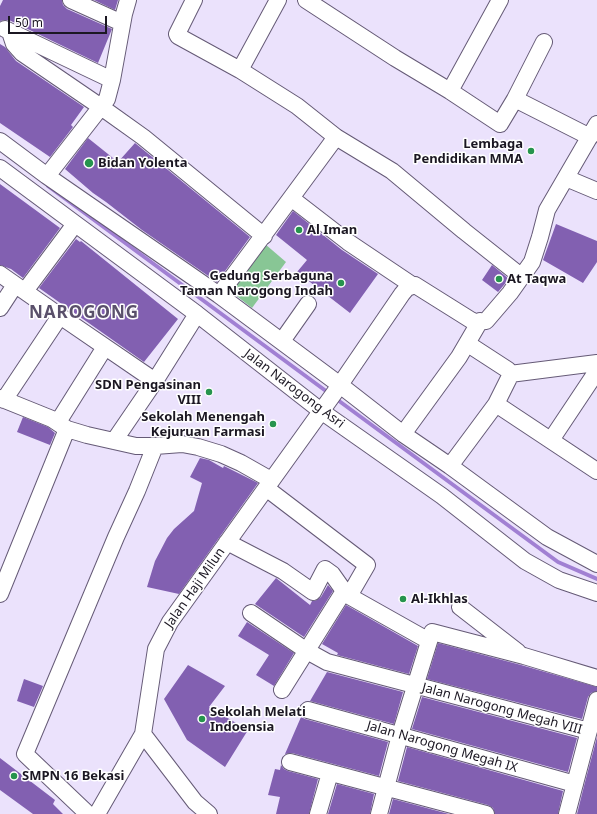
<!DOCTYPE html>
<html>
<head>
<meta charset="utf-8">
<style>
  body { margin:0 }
  #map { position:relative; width:597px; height:814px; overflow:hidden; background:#ebe2fc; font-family:"Noto Sans",sans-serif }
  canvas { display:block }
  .scale { position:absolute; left:8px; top:16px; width:99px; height:18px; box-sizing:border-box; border:2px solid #1b1722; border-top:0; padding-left:5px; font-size:12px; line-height:14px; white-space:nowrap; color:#1b1722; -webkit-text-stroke:3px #fff; paint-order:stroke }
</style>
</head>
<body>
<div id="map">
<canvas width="597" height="814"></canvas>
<div class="scale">50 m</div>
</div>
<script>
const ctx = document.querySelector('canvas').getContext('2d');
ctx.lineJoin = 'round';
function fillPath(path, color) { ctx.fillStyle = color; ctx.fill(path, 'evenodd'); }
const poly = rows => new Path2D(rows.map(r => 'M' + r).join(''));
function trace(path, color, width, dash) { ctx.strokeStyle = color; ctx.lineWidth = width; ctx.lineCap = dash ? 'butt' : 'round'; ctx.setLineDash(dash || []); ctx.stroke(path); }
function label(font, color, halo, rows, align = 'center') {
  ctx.font = font + ' "Noto Sans",sans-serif'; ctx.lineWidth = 3; ctx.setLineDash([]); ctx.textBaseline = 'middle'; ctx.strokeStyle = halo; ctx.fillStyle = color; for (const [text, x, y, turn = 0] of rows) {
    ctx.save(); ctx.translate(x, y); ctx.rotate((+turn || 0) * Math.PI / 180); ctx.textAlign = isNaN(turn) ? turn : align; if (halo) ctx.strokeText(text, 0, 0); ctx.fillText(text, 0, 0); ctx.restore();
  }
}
fillPath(poly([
  [265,244,286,262,252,308,229,290]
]), '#88c695');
trace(poly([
  [48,186,330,394],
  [335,398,558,562,597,579]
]), '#a180d3', 4);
fillPath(poly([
  [3,0,62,0,63,5,67,9,112,29,98,63,9,20,5,20,0,21,0,6],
  [94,0,118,0,115,10],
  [0,44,5,47,16,61,84,107,71,125,73,127,50,157,0,123],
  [88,138,118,162,135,143,250,237,217,282,142,230,106,202,93,193,65,169],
  [0,184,60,228,23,278,11,269,0,265],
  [293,211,342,250,378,274,350,313,297,272,307,260,276,235],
  [556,224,597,241,597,262,583,283,543,260],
  [76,239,80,242,81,241,178,319,144,362,39,288],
  [492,265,509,279,498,292,482,280],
  [23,417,48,427,55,433,50,445,17,432],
  [200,458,209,460,223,468,224,466,258,483,179,594,147,587,155,561,167,538,174,529,194,511,202,483,190,477],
  [276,578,310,605,312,601,317,600,321,597,328,585,333,591,304,637,255,604],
  [346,605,418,646,409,674,337,655,338,653,322,644],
  [247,622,294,653,274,686,256,675,269,655,238,636],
  [438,643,521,665,597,687,597,691,591,693,588,697,582,719,427,679],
  [188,665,225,686,209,707,248,730,225,767,187,740,164,699],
  [327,672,403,692,394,724,310,701],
  [24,679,43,686,34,707,17,701],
  [422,697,577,738,568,772,412,729],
  [301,717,305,719,388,742,379,776,292,753,285,754],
  [597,737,597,814,577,814,584,786],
  [407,747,563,791,558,814,495,814,493,808,488,805,398,781],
  [0,758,55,800,53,804,63,814,33,814,0,790],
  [281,765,284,769,288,771,318,779,309,814,276,814,280,797,268,795,275,769,280,770],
  [337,784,374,794,370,814,328,814],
  [393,799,449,814,389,814]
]), '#8260b1');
const minor = poly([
  [71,0,122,23],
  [194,0,177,34,178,36,240,70,297,106,336,137,392,171,464,231,522,277],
  [306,0,395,58,450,91,500,124,515,99,590,137],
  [5,29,112,80],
  [10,32,14,44,22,53,101,107,143,137,264,236],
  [240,70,278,0],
  [450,91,500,0],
  [515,99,544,42],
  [0,141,47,176,219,295,340,385,403,434,450,466,547,537,597,564],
  [0,168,197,314,321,411,442,496,525,561,559,580,597,593],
  [47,176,107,99,112,80,124,14,128,0],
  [566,178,597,191],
  [291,198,336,137],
  [0,274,60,316,155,381],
  [25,291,75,224],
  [219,295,291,198,348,242,412,285],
  [0,308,15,285],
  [282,341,308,304],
  [468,344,508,370,510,374,509,378,496,404],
  [510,374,597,363],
  [0,398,52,419,67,429,87,435,136,446,155,446,182,444,198,447,221,454,241,463,271,480],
  [4,400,60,316],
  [58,422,105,347],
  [403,434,459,357,480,321],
  [551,440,597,371],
  [114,441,155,381,197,314],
  [450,466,496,404,597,471],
  [266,488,367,565,349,596],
  [227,542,283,571,313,592,325,569,332,574,344,591,349,596,429,641],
  [0,594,67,429],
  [460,607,518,652],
  [251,613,307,651,327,662,589,731],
  [282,690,344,591],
  [308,710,575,784],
  [143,734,195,802,209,814],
  [290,762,486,814],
  [88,814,25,754,116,537,137,491,155,446],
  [97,814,143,734,156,649,170,622,335,392,402,294,407,288,415,285,474,322,486,321,510,293,532,262,540,237,547,210,597,124],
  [318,814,330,773],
  [379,814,400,735,432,632,524,656,597,678],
  [567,814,597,700]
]);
trace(minor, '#655a76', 18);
trace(minor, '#fff', 16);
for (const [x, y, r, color] of [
  [531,151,4,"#26944d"],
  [89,163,5,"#26944d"],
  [299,230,4,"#26944d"],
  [499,279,4,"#26944d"],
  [341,283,4,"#26944d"],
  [209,392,4,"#26944d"],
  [273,424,4,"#26944d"],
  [403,599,4,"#26944d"],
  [202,719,4,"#26944d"],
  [14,776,4,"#26944d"]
]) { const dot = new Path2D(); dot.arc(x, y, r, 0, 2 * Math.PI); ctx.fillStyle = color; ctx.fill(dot); trace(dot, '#fff', 1.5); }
label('bold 13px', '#1b1722', '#fff', [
  ["Lembaga",523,144,"right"],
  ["Pendidikan MMA",523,159,"right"],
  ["Bidan Yolenta",98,163],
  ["Al Iman",307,230],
  ["Gedung Serbaguna",333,276,"right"],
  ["Taman Narogong Indah",333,291,"right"],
  ["At Taqwa",507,279],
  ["SDN Pengasinan",201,385,"right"],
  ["VIII",201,400,"right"],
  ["Sekolah Menengah",265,417,"right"],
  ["Kejuruan Farmasi",265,432,"right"],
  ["Al-Ikhlas",411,599],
  ["Sekolah Melati",210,712],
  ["Indoensia",210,727],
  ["SMPN 16 Bekasi",22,776]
], 'left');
label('13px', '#1b1722', '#fff', [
  ["Jalan Narogong Asri",294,389,37],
  ["Jalan Haji Milun",195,588,-55],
  ["Jalan Narogong Megah VIII",502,709,15],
  ["Jalan Narogong Megah IX",442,747,16]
]);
ctx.letterSpacing = '1px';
label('bold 17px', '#5a506b', '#fff', [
  ["NAROGONG",84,313]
]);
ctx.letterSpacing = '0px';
</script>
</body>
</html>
